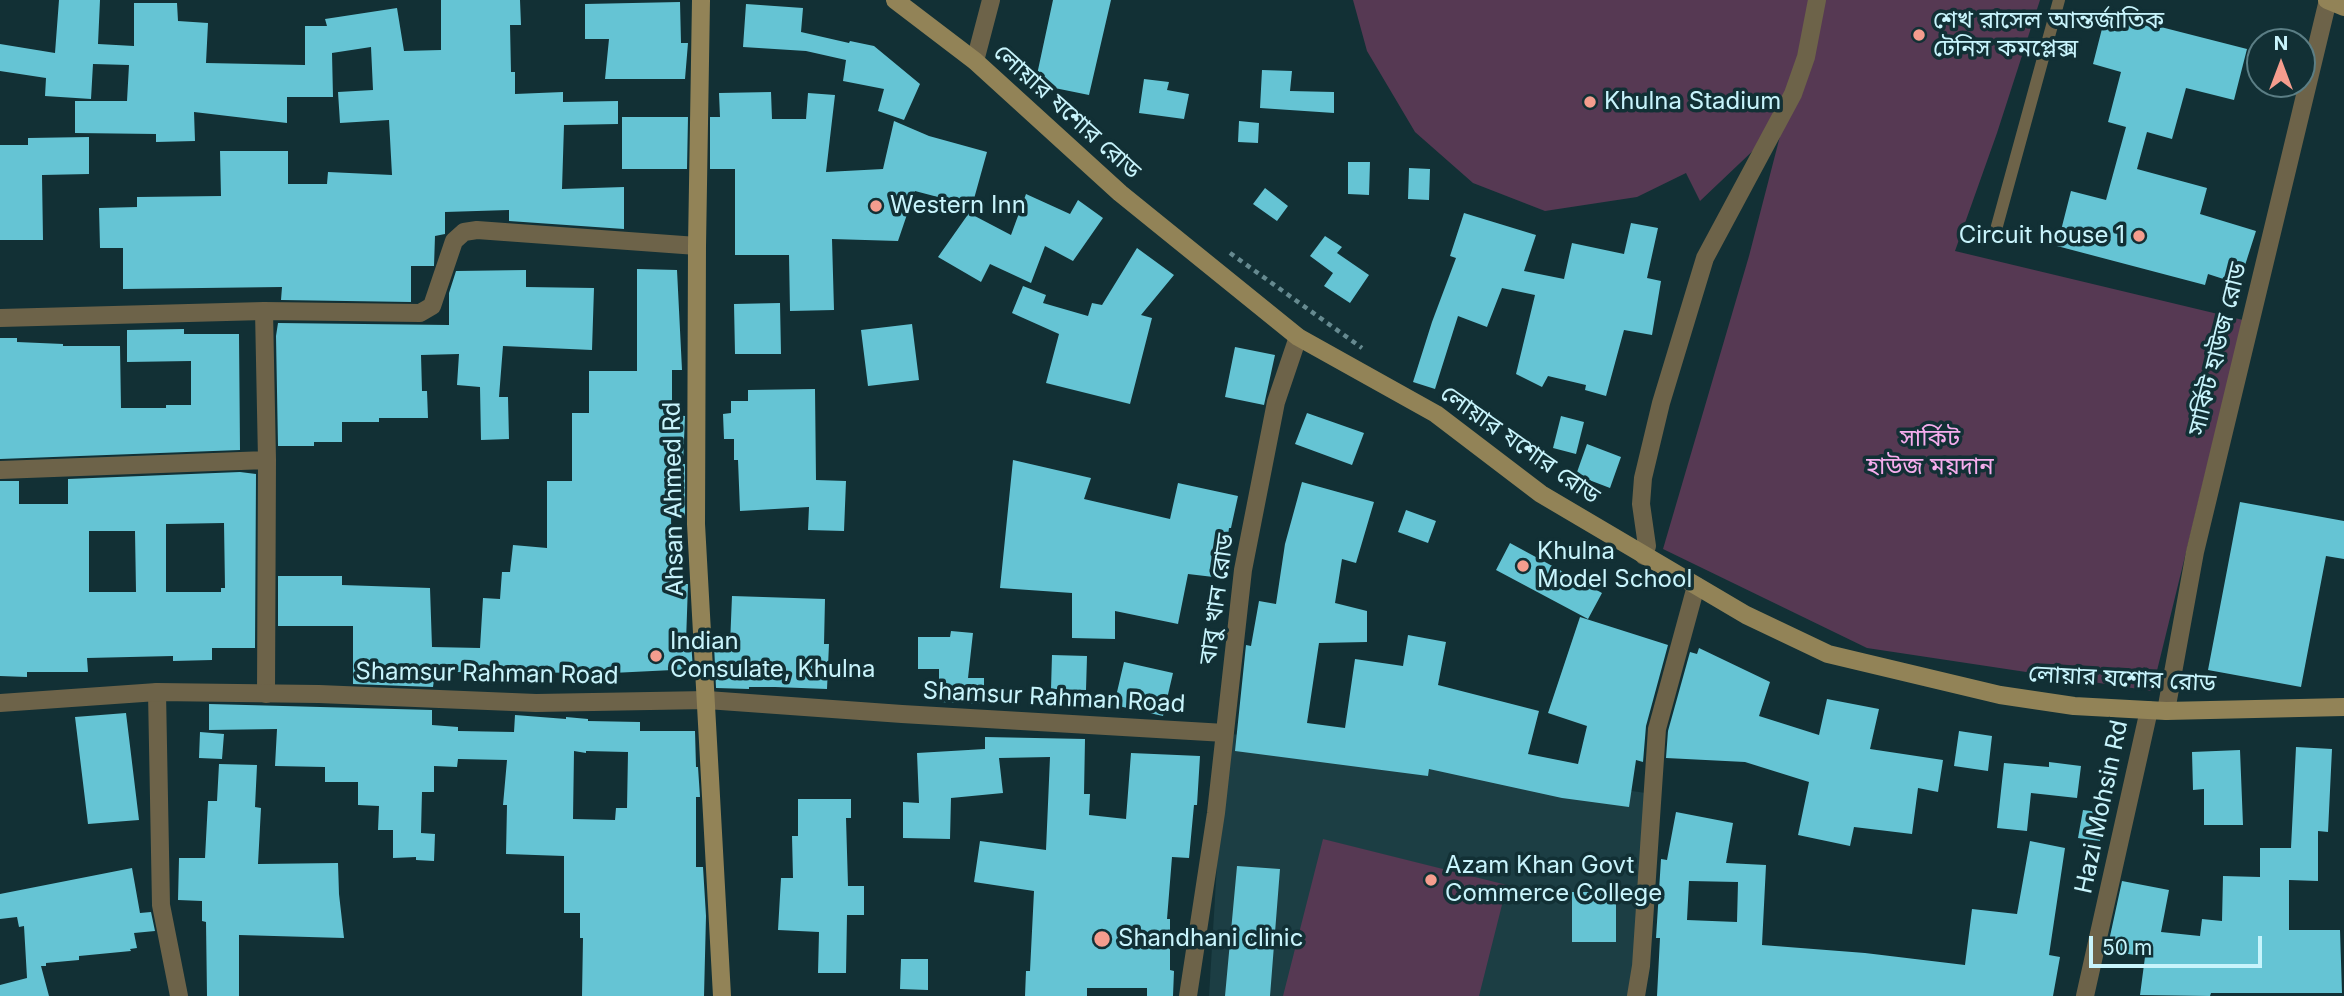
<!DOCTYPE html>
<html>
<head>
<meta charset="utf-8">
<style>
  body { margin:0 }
  #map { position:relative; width:2344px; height:996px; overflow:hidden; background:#123035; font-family:Inter,sans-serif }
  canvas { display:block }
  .north { position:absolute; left:2246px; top:28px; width:70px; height:70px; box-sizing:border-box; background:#123035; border:2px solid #5b7e85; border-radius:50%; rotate:0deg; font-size:19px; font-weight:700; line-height:28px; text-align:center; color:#c8f4fc }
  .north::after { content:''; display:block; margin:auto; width:24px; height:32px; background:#f59d8e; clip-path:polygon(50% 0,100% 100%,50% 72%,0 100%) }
  .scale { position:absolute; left:2089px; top:936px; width:173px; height:32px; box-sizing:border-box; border:4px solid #c8f4fc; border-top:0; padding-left:9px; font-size:21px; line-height:24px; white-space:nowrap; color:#c8f4fc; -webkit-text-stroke:5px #123035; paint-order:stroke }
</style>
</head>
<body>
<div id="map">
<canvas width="2344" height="996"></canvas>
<div class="north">N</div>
<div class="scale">50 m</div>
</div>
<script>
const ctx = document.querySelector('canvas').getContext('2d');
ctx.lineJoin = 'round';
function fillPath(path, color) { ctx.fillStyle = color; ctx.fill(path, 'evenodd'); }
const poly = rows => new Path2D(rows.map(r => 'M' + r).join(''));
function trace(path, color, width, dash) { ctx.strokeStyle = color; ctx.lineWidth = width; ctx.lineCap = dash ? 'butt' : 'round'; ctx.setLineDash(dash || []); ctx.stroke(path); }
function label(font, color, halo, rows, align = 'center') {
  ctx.font = font + ' Inter,"Noto Sans Bengali",sans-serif'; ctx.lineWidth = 7; ctx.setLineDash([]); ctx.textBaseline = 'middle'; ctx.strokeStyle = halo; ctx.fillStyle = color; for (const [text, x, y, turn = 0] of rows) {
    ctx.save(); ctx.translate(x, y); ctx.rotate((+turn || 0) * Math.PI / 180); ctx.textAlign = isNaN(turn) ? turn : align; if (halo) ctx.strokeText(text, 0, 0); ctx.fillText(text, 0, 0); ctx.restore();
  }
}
fillPath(poly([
  [1225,733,1653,794,1634,996,1209,996]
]), '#1c3e44');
fillPath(poly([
  [1353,0,2040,0,1997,133,1955,251,2243,320,2152,691,1867,648,1663,549,1749,256,1794,82,1759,145,1700,201,1686,173,1637,197,1545,211,1473,183,1415,132,1367,51],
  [1323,839,1507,885,1479,996,1283,996]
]), '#563953');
fillPath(poly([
  [59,0,100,0,98,44,134,46,134,3,177,3,178,21,208,23,206,63,305,65,305,26,327,26,325,19,397,8,404,51,441,50,441,0,520,0,521,25,510,25,511,72,515,72,515,94,563,92,563,102,618,101,618,124,564,125,562,189,624,187,624,229,509,221,509,210,445,212,445,234,435,236,434,266,411,266,411,302,281,300,282,287,123,289,123,248,100,248,99,208,137,207,137,197,221,196,220,151,288,151,288,184,327,184,328,172,392,175,389,120,340,123,338,92,373,90,371,47,332,53,333,97,287,97,287,123,194,112,195,141,156,142,156,134,75,133,75,101,127,101,129,65,93,64,91,99,45,96,46,78,0,71,0,44,55,53],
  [1053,0,1111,0,1089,95,1035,84],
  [680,2,681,43,688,43,685,79,605,79,609,39,585,39,585,4],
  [746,4,803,8,801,32,849,43,850,41,874,46,920,84,904,120,878,111,884,89,843,81,846,60,806,51,743,47],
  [2106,13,2247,49,2234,100,2186,88,2172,139,2147,132,2137,169,2207,188,2200,214,2256,231,2239,284,2208,274,2205,285,2057,246,2071,191,2106,200,2126,127,2108,122,2121,72,2093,64],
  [1262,70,1292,71,1290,91,1334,92,1334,113,1260,108],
  [1144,79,1169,82,1167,90,1189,94,1184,119,1139,113],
  [771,92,772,119,806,119,808,93,835,95,826,172,883,169,894,121,929,136,987,152,972,206,915,191,898,241,832,239,834,310,790,311,789,255,735,255,735,169,710,169,710,117,720,117,719,93],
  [622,117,688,117,687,169,622,169],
  [1239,121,1259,123,1258,143,1238,142],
  [89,137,89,174,42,175,43,240,0,240,0,145,28,145,28,138],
  [1348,162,1370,162,1369,195,1348,194],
  [1409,168,1430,169,1429,200,1408,199],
  [1265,188,1288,206,1277,221,1253,204],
  [1026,194,1070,214,1078,200,1103,218,1073,261,1045,246,1031,283,990,264,981,282,938,257,969,213,1011,235],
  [1464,213,1536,235,1524,271,1564,279,1572,243,1624,254,1631,223,1658,228,1647,278,1661,281,1652,335,1624,330,1606,396,1585,390,1586,385,1548,376,1542,387,1516,374,1535,295,1502,288,1487,327,1458,316,1435,389,1413,382,1432,322,1456,258,1450,256],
  [1325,236,1342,247,1337,253,1369,275,1350,303,1324,286,1333,273,1310,256],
  [1137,248,1174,275,1141,315,1152,318,1130,404,1046,383,1059,334,1012,313,1023,286,1046,295,1043,303,1088,316,1092,303,1102,305],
  [637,269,677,270,682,370,672,370,672,415,685,416,683,464,685,464,685,516,671,516,672,584,688,584,686,642,691,642,693,669,612,673,451,672,450,680,434,680,433,687,353,684,353,626,278,626,278,576,342,576,342,585,430,588,432,647,480,648,483,598,500,599,502,572,510,572,513,545,547,548,547,481,572,481,572,413,589,413,589,371,637,371],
  [526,270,526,287,594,288,592,350,503,346,499,397,508,397,509,439,481,440,480,387,457,385,459,354,421,355,422,391,427,391,428,418,379,418,379,422,342,422,342,442,314,442,314,446,278,446,276,336,278,323,449,325,449,293,456,271],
  [780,303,781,354,735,354,734,304],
  [912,324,919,380,868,386,861,330],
  [184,329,184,334,239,334,240,450,0,459,0,338,17,338,17,342,63,344,63,346,120,346,121,408,166,408,166,405,191,405,191,361,127,362,127,330],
  [1235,347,1275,355,1264,405,1225,397],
  [815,389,816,480,846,481,844,531,808,530,809,507,740,511,738,460,734,460,734,439,724,439,723,414,731,413,731,401,748,401,748,390],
  [1307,413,1364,433,1352,465,1295,444],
  [1561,416,1584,422,1576,454,1553,448],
  [1587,444,1621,457,1610,488,1576,475],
  [1013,460,1091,478,1084,499,1170,519,1178,483,1238,496,1231,528,1229,528,1222,578,1188,574,1178,624,1115,611,1115,639,1072,638,1072,593,1000,588],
  [240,472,256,474,255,648,212,648,212,660,173,661,173,656,87,658,88,672,27,672,27,677,0,676,0,481,19,481,19,504,68,504,68,479],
  [224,523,225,588,221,588,221,592,166,592,166,524],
  [89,531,135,531,136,592,89,592],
  [1302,482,1374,502,1356,563,1342,559,1335,603,1367,611,1367,642,1319,643,1307,723,1345,728,1355,659,1403,666,1408,635,1446,642,1438,685,1539,711,1528,754,1578,764,1587,726,1548,713,1580,617,1668,645,1646,726,1643,762,1636,760,1629,807,1562,798,1429,769,1428,776,1235,751,1246,645,1251,646,1259,601,1276,604,1285,544],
  [2240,502,2344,521,2344,559,2326,556,2301,687,2208,670],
  [1406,510,1436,521,1428,543,1398,532],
  [1510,543,1602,593,1588,619,1496,570],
  [732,596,825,599,824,644,829,644,827,689,775,687,749,687,749,689,716,688,714,644,730,645],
  [951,631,973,633,968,678,984,678,984,704,939,702,939,669,918,669,918,637,950,637],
  [1699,648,1770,682,1759,716,1819,735,1827,699,1879,709,1870,749,1943,760,1938,792,1918,788,1912,834,1854,827,1850,846,1798,835,1809,782,1745,762,1666,758,1668,731,1690,652,1697,654],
  [1052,655,1087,656,1086,690,1051,689],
  [1124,662,1173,673,1163,716,1114,705],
  [209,704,432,710,432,725,458,727,458,731,514,732,515,715,566,719,566,717,588,719,588,721,640,722,640,731,695,731,696,767,698,767,700,797,696,797,696,867,703,867,706,916,704,996,582,996,583,938,580,938,580,913,564,913,564,856,506,854,507,805,503,805,507,760,458,759,457,767,434,766,434,792,422,792,421,833,435,834,434,861,416,860,416,857,393,858,393,830,378,830,379,806,358,805,358,782,325,782,325,767,275,766,277,729,209,730],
  [574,751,586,753,586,751,628,752,627,808,616,808,615,820,573,819],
  [126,713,139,820,88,824,75,717],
  [1959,731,1992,736,1988,771,1954,766],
  [200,732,224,734,222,759,199,758],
  [985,737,1085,739,1084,794,1090,794,1089,815,1126,819,1131,753,1200,756,1197,805,1194,805,1189,858,1172,857,1167,919,1170,919,1170,970,1174,971,1173,996,1147,996,1147,988,1087,988,1087,996,1025,996,1026,971,1030,971,1034,891,974,882,980,841,1046,850,1050,757,999,758,1003,793,951,798,950,839,903,838,903,802,919,803,917,753,985,749],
  [2296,747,2332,749,2328,832,2318,831,2318,881,2289,880,2289,930,2340,930,2342,993,2211,993,2210,996,2140,995,2145,957,2107,950,2122,881,2169,890,2161,932,2200,936,2202,919,2222,921,2223,876,2260,877,2260,848,2291,848],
  [2240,750,2243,825,2204,825,2204,789,2193,790,2192,752],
  [2049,762,2081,766,2077,798,2031,793,2027,831,1997,828,2004,763,2049,767],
  [219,764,257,765,255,807,261,808,258,864,338,863,339,894,344,938,239,935,239,996,207,996,206,922,202,921,202,901,178,900,179,858,205,858,208,801,217,801],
  [798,799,851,799,851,818,846,818,848,886,864,886,864,915,847,915,846,973,818,973,819,932,778,930,781,878,793,878,792,836,798,836],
  [2083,810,2105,813,2100,841,2078,838],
  [1676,812,1733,823,1726,863,1766,865,1762,945,1865,953,1965,965,1972,909,2017,914,2030,841,2065,848,2049,955,2060,957,2053,996,1657,996,1660,938,1656,938,1661,859,1667,860],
  [1689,881,1738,882,1737,922,1687,920],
  [1237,866,1280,869,1270,996,1225,996],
  [132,868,140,913,151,912,155,931,134,933,137,948,130,949,131,951,79,956,79,960,46,963,46,966,41,966,49,996,0,996,0,985,27,978,24,926,19,927,17,917,0,919,0,894],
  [1572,892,1616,892,1616,942,1572,942],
  [901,959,928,959,928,990,900,989]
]), '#65c4d4');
trace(poly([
  [1230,253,1362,348]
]), '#668a90', 4.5, [5, 5]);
trace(poly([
  [1997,226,2059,0]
]), '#6d6349', 12);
trace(poly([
  [264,311,267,460,266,694],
  [0,318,264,311,420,313,432,306,454,241,464,232,477,230,697,246],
  [0,470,267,460],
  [1644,556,1647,546,1641,504,1643,478,1661,403,1705,258,1793,94,1806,57,1817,0],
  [157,692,161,905,179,996],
  [1636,996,1641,966,1657,729,1696,586]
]), '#6d6349', 18);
trace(poly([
  [975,61,991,0],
  [0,703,157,692,319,694,536,703,707,700,902,714,1225,733],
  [2166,711,2195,552,2328,0],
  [1188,996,1216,813,1243,570,1276,402,1298,337],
  [2085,996,2149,710]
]), '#6d6349', 18);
trace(poly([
  [701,0,697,246,696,524,722,996],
  [895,0,975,61,1120,193,1298,337,1436,414,1541,494,1746,615,1828,654,2000,695,2074,706,2166,711,2344,707],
  [2327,0,2344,7]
]), '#928357', 18);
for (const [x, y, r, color] of [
  [1919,35,7,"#f59d8e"],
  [1590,102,7,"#f59d8e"],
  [876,206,7,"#f59d8e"],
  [2139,236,7,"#f59d8e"],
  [1523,566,7,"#f59d8e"],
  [656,656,7,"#f59d8e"],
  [1431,880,7,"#f59d8e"],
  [1102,939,9,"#f59d8e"]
]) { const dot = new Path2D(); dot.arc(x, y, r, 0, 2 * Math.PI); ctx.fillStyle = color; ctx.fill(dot); trace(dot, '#123035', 2.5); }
label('24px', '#c8f4fc', '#123035', [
  ["শেখ রাসেল আন্তর্জাতিক",1933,21],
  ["টেনিস কমপ্লেক্স",1933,49],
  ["Khulna Stadium",1604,102],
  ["Western Inn",890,206],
  ["Circuit house 1",2125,236,"right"],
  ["Khulna",1537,552],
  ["Model School",1537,580],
  ["Indian",670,642],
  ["Consulate, Khulna",670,670],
  ["Azam Khan Govt",1445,866],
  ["Commerce College",1445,894],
  ["Shandhani clinic",1118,939]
], 'left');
label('24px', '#c8f4fc', '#123035', [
  ["লোয়ার যশোর রোড",1067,112,42],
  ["সার্কিট হাউজ রোড",2218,349,-76],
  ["লোয়ার যশোর রোড",1520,445,35],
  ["Ahsan Ahmed Rd",674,499,-91],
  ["বাবু খান রোড",1217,599,-82],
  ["Shamsur Rahman Road",487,674,1],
  ["লোয়ার যশোর রোড",2122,679,3],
  ["Shamsur Rahman Road",1054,698,3],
  ["Hazi Mohsin Rd",2102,807,-78]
]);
label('24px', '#f5aded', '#123035', [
  ["সার্কিট",1930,439],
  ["হাউজ ময়দান",1930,467]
]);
</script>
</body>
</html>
